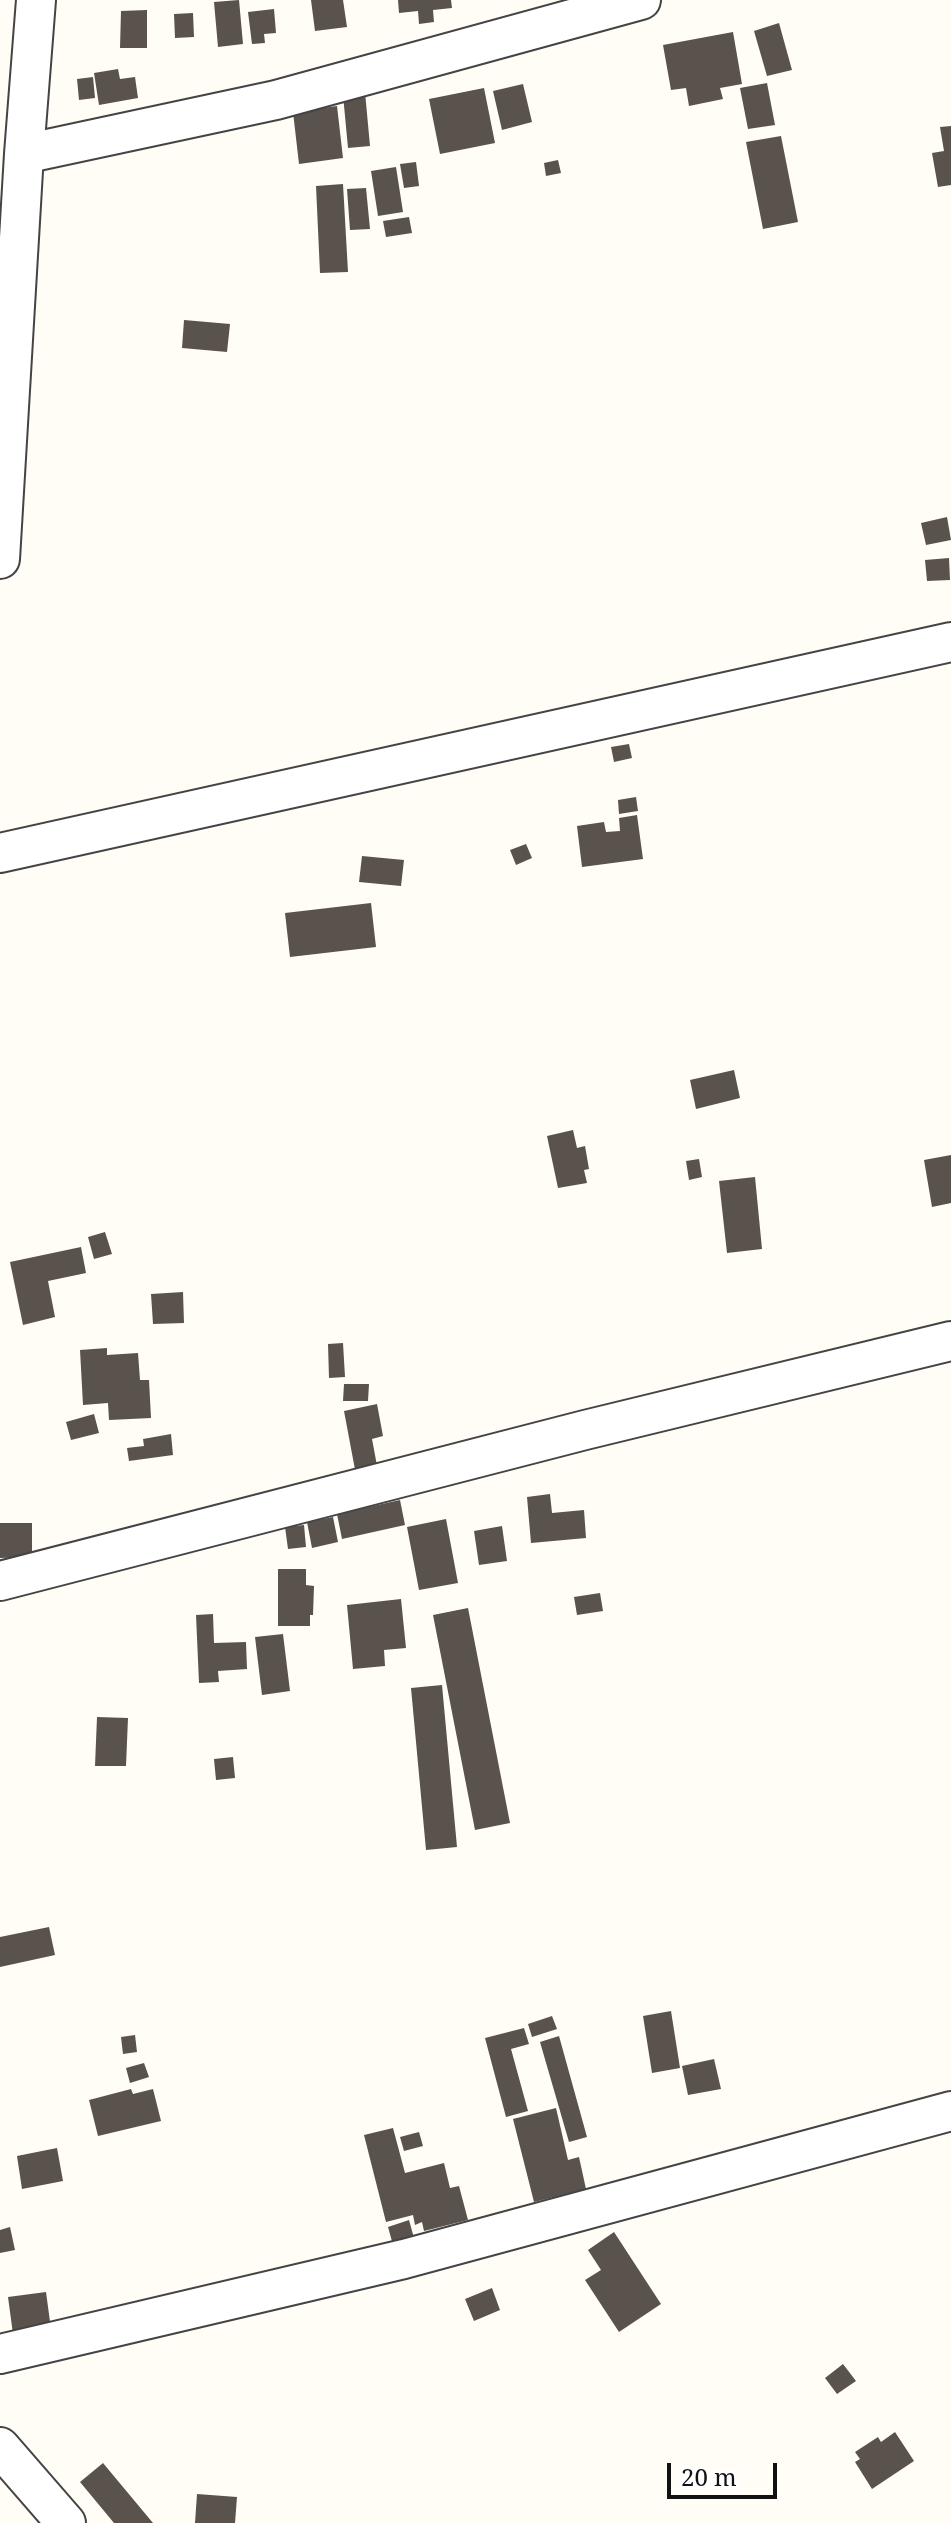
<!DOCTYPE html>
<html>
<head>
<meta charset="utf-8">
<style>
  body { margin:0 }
  #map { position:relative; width:951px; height:2523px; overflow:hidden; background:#fffdf5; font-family:"Noto Serif",serif }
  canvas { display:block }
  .scale { position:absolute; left:667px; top:2463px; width:110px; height:36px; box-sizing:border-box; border:4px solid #111; border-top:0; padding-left:10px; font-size:24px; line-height:28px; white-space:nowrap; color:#111; -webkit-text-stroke:6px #fff; paint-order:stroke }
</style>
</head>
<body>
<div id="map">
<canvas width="951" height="2523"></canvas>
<div class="scale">20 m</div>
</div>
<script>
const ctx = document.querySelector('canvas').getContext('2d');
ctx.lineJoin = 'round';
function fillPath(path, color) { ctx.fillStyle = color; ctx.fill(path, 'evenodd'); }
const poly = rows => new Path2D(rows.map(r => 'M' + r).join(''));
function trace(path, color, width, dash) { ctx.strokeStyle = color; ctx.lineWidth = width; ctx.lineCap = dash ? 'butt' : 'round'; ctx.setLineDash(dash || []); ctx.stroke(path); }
fillPath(poly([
  [239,0,243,44,218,47,214,2],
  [311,0,343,0,347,27,315,31],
  [398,0,451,0,452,8,433,10,434,22,419,24,418,11,399,13],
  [274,9,276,33,264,34,265,43,252,44,248,12],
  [147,10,147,48,120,48,121,11],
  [193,13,194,37,175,38,174,14],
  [779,23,792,70,767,76,754,31],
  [733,32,742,84,720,88,723,99,689,106,686,88,671,90,663,45],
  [118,69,120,79,135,77,138,98,99,105,94,73],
  [93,77,95,98,79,100,77,79],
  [767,83,775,125,748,129,740,88],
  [523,84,532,122,502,130,493,91],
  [484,88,495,143,440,154,429,99],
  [365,92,370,146,348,148,343,95],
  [337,106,343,158,299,164,293,112],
  [951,126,951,185,938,187,932,153,944,151,940,127],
  [781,136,798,222,763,229,746,142],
  [558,160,561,173,546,176,544,163],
  [416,162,419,186,404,188,400,164],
  [396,167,403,212,378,216,371,171],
  [343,184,348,272,320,273,316,186],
  [366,188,370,229,350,230,347,189],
  [409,217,412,233,386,237,383,221],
  [184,320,230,324,227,352,182,348],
  [947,517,951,540,926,545,921,523],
  [949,558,950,580,927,581,925,560],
  [629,744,632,758,614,762,611,747],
  [636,797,638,811,619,814,618,800],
  [637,815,643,859,582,867,577,826,604,822,606,832,620,831,619,818],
  [526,844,532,858,516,865,510,850],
  [362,856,404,860,401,886,359,882],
  [371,903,376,947,290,957,285,913],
  [734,1070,740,1098,696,1109,690,1080],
  [573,1130,577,1148,585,1146,589,1169,584,1170,587,1183,558,1188,547,1136],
  [951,1155,951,1203,932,1207,924,1160],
  [699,1159,702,1177,689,1180,686,1161],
  [755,1177,762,1249,727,1253,719,1181],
  [105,1232,112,1254,94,1259,88,1237],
  [81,1247,86,1273,48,1281,55,1317,23,1325,10,1262],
  [183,1292,184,1323,153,1324,151,1294],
  [343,1343,345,1377,329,1378,328,1344],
  [107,1348,107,1355,138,1353,140,1380,149,1380,151,1418,109,1420,108,1403,83,1405,80,1350],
  [344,1384,369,1384,368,1401,343,1401],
  [377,1404,383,1436,372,1439,378,1471,356,1475,344,1411],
  [94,1414,99,1433,71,1440,66,1422],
  [171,1434,173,1455,129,1461,127,1448,144,1446,143,1439],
  [550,1494,552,1513,584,1510,586,1538,531,1543,527,1497],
  [400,1500,405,1525,342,1539,337,1514],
  [333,1517,338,1542,312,1548,307,1522],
  [446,1519,458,1583,419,1590,407,1527],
  [0,1523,32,1523,32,1557,0,1558],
  [304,1525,306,1547,288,1549,285,1527],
  [502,1526,507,1561,479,1565,474,1531],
  [278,1569,306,1569,306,1585,314,1586,313,1615,310,1615,310,1626,278,1626],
  [600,1593,603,1611,577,1615,574,1597],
  [401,1599,406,1648,384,1650,385,1666,353,1669,347,1605],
  [468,1608,510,1823,475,1830,433,1615],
  [213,1614,214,1643,246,1642,247,1669,218,1671,219,1682,199,1683,196,1615],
  [283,1634,290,1691,262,1695,255,1637],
  [442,1685,457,1847,426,1850,411,1688],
  [97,1717,128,1718,126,1766,95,1766],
  [233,1757,235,1778,216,1780,214,1759],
  [49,1927,55,1955,0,1967,0,1937],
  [671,2011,680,2068,652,2073,643,2016],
  [552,2016,557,2029,532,2037,528,2024],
  [524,2028,529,2044,511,2049,528,2111,506,2117,485,2038],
  [135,2035,137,2052,123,2054,121,2037],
  [559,2036,587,2137,569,2142,540,2042],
  [714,2059,721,2089,688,2095,682,2066],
  [144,2063,149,2077,130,2083,126,2068],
  [131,2089,133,2094,153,2089,161,2121,98,2136,89,2100],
  [556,2108,568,2160,579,2157,586,2189,534,2202,513,2119],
  [393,2128,405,2173,444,2163,450,2188,459,2186,468,2220,424,2231,422,2222,415,2225,413,2215,386,2222,364,2135],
  [419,2132,423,2146,404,2151,400,2137],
  [57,2148,63,2181,22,2189,17,2156],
  [409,2220,414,2238,393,2245,388,2227],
  [10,2227,15,2250,0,2253,0,2230],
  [614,2232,661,2304,619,2332,585,2280,601,2270,588,2250],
  [492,2288,500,2310,474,2321,465,2299],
  [46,2292,51,2329,13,2334,8,2297],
  [843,2364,856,2381,837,2394,825,2378],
  [895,2432,914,2461,872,2489,855,2462,860,2459,855,2452,878,2437,881,2442],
  [103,2463,153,2523,114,2523,80,2482],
  [197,2494,237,2497,235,2523,195,2523]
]), '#5a524d');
const street = poly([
  [24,154,276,100,641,0],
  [0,559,24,154,36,0],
  [0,853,951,642],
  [0,1581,585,1430,951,1341],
  [0,2354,404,2259,951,2111],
  [0,2447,66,2523]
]);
trace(street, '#444', 42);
trace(street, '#fff', 38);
</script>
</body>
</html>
